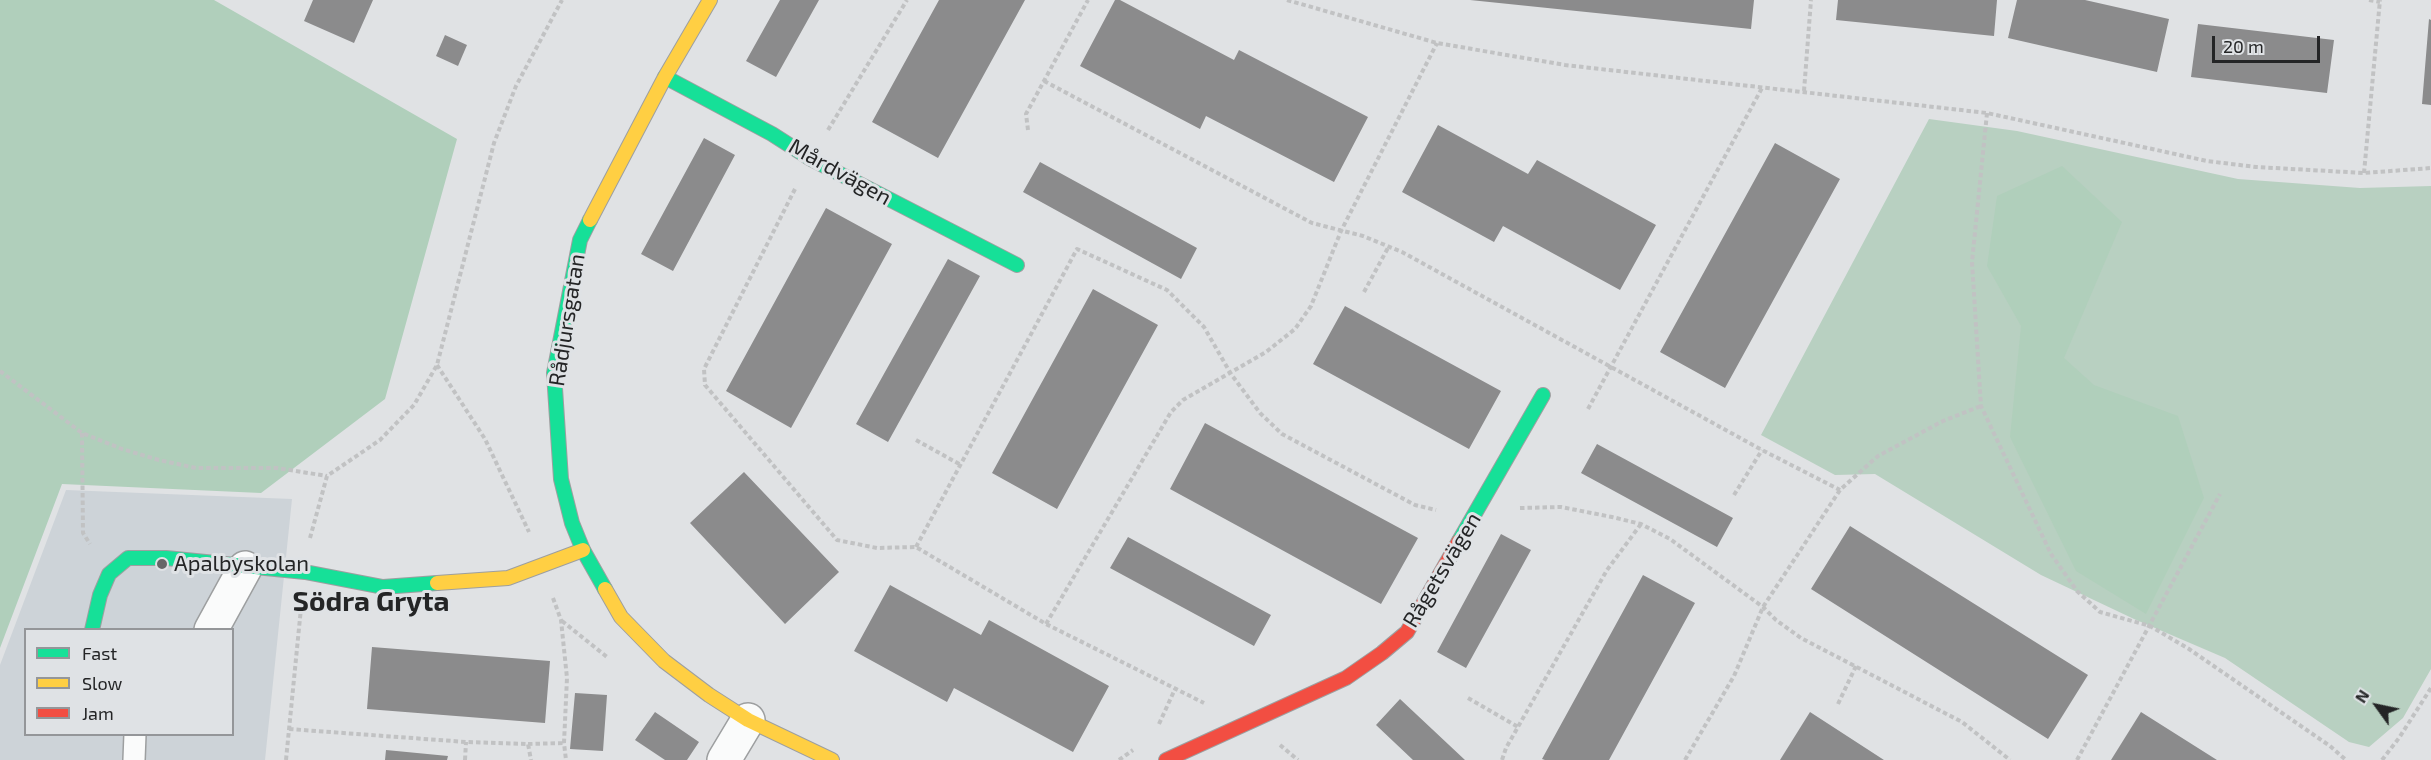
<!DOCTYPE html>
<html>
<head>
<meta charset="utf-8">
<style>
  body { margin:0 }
  #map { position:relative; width:2431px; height:760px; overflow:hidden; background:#e0e2e4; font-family:"Exo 2",sans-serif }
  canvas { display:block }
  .legend { position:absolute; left:24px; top:628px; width:210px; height:108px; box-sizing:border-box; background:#dfe2e5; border:2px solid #949699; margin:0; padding:8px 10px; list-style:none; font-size:18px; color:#242526 }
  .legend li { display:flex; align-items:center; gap:12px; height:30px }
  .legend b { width:30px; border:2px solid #949699 }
  .north { position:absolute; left:2347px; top:676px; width:60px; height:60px; -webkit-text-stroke:4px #dfe2e5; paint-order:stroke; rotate:303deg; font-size:16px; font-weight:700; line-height:24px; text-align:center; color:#242526 }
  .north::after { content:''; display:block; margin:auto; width:21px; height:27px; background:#242526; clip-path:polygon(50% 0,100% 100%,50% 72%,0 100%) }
  .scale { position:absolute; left:2212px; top:36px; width:108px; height:27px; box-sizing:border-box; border:3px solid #242526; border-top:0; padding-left:8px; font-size:18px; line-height:21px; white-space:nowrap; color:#242526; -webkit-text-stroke:4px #dfe2e5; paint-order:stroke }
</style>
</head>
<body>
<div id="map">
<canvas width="2431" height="760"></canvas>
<ul class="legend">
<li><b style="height:8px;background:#16e098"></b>Fast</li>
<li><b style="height:8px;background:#ffcf43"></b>Slow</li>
<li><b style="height:8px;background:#f24e42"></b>Jam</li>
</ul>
<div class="north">N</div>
<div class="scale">20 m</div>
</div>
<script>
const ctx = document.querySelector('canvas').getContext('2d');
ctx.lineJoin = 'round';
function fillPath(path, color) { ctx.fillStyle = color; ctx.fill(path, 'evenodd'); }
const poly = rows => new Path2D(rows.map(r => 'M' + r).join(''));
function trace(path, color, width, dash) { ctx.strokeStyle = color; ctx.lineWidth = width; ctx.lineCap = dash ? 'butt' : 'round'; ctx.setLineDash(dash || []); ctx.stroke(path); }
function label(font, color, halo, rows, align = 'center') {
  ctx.font = font + ' "Exo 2",sans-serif'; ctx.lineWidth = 6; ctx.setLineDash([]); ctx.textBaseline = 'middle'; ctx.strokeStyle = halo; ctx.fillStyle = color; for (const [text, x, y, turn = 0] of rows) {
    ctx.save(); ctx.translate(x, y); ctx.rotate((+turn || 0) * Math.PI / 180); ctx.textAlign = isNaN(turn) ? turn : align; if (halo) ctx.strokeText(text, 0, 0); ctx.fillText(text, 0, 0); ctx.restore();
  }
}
fillPath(poly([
  [66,490,292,499,265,760,0,760,0,665],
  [26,630,232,630,232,734,26,734]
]), '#cdd3d8');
fillPath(poly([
  [1929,119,2017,131,2238,179,2360,188,2431,186,2431,669,2403,718,2369,747,2349,742,2225,658,2134,619,2041,575,1875,474,1835,475,1761,435]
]), '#b8d0c1');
fillPath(poly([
  [0,0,214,0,457,139,385,399,261,493,62,484,0,648],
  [2062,166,2122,222,2064,358,2094,385,2178,416,2204,498,2146,614,2076,571,2010,437,2021,326,1987,266,1997,196]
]), '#b0cfbb');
fillPath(poly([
  [313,0,373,0,354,43,304,21],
  [780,0,819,0,776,77,746,61],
  [939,0,1025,0,938,158,872,122],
  [1115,0,1120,0,1234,60,1239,50,1368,117,1334,182,1206,116,1200,129,1080,66],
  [1470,0,1754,0,1751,29],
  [1838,0,1997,0,1994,36,1836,20],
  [2017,0,2085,0,2169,19,2157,72,2008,38],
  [2429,19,2431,20,2431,105,2422,104],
  [2198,24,2334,40,2327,93,2191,77],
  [445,35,467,45,458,66,436,56],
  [1438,125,1528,174,1537,160,1656,225,1620,290,1503,226,1494,242,1402,192],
  [704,138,735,155,673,271,641,254],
  [1775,143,1840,179,1725,388,1660,352],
  [1040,162,1197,248,1181,279,1023,192],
  [826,208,892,244,791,428,726,391],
  [948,259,980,276,888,442,856,424],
  [1093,289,1158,325,1057,509,992,473],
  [1345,306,1501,391,1469,449,1313,364],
  [1205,423,1418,538,1381,604,1170,489],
  [1597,444,1733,518,1717,547,1581,473],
  [744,472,839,572,785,624,690,523],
  [1850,526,2088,675,2048,739,1811,589],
  [1501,534,1531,550,1466,668,1437,652],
  [1128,537,1271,615,1254,646,1110,568],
  [1643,575,1695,603,1609,760,1545,760,1542,759],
  [890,585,981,635,989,620,1109,686,1073,752,954,688,947,702,854,651],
  [372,647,550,661,545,723,367,709],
  [575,693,607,695,603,751,570,749],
  [1400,699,1465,760,1413,760,1376,725],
  [655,712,699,742,687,760,665,760,635,740],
  [1810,712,1884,760,1780,760],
  [2141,712,2217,760,2111,760],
  [386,750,448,756,447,760,385,760]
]), '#8b8b8c');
const lane = poly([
  [134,760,135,734]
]);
const street = poly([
  [211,630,245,568],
  [724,760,748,720]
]);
const fast = poly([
  [665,77,772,134,811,159,1017,265],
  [590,220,580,240,554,373,561,479,572,523,583,550,605,589],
  [1459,541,1543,395],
  [92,630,100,595,109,574,128,558,166,558,305,572,383,587,437,583]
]);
const slow = poly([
  [590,220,665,77,710,0],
  [437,583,508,578,583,550],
  [605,589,621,617,664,661,709,695,748,720,832,760]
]);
const jam = poly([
  [1166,760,1346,678,1382,653,1407,632,1459,541]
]);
trace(lane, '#9d9fa0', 24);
trace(street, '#9d9fa0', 36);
trace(fast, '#9d9fa0', 16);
trace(slow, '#9d9fa0', 16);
trace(jam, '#9d9fa0', 16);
trace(poly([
  [1287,0,1437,43,1565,65,1987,113,2207,161,2256,167,2364,173,2431,168],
  [2369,0,2380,2],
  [1044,81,1312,223,1363,236,1402,252,1762,450,1840,490],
  [1804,91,1811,0],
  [1987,113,1972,262,1981,406,2051,554,2077,591,2100,612,2150,626,2189,649,2330,746,2346,760],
  [828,130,907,0],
  [1028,130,1026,114,1088,0],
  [2364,173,2380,0],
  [795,189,704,369,705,385,837,540,877,548,916,547,1046,624,1204,703],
  [1364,292,1389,246],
  [437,365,485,439,529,532],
  [0,371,82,433,122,449,159,460,196,468,277,468,327,476],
  [1588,409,1762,88],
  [82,433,83,533,90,544],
  [916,440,961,465],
  [1734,495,1762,450],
  [1520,508,1561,507,1612,517,1641,524,1670,539,1763,607,1776,620,1801,638,1962,722,2010,760],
  [310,538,327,476,380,440,414,405,437,365,494,143,516,86,562,0],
  [916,547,1077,249,1167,290,1204,327,1231,374,1260,413,1282,434,1415,505,1436,510],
  [553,598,561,620,567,678,564,743,566,760],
  [562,621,607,657],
  [1046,624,1171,412,1183,400,1266,352,1295,329,1311,306,1341,231,1437,43],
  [1468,698,1518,727],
  [1838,704,1856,666],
  [1159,724,1175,689],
  [289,729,466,742,528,744,531,760],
  [528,744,564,743],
  [1280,745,1298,760],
  [286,760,301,608],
  [465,760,466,742],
  [1119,760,1133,750],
  [1502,760,1506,748,1607,570,1641,524],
  [1685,760,1734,676,1763,607,1840,490,1878,456,1943,421,1981,406],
  [2077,760,2220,494],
  [2382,760,2399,738,2431,688]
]), '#c1c2c3', 4, [4.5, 3]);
trace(lane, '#fafbfb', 21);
trace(street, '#fafbfb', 33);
trace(fast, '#16e098', 14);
trace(slow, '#ffcf43', 14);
trace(jam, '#f24e42', 14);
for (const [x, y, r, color] of [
  [162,564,6,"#666768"]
]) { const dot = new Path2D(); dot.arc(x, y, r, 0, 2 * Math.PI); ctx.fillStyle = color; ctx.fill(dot); trace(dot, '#dfe2e5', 2); }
label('22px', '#242526', '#dfe2e5', [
  ["Mårdvägen",840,172,29],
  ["Rådjursgatan",567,320,-81],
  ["Rågetsvägen",1442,570,-59]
]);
label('22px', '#242526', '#dfe2e5', [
  ["Apalbyskolan",174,564]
], 'left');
label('bold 28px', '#242526', '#dfe2e5', [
  ["Södra Gryta",371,602]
]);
</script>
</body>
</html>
